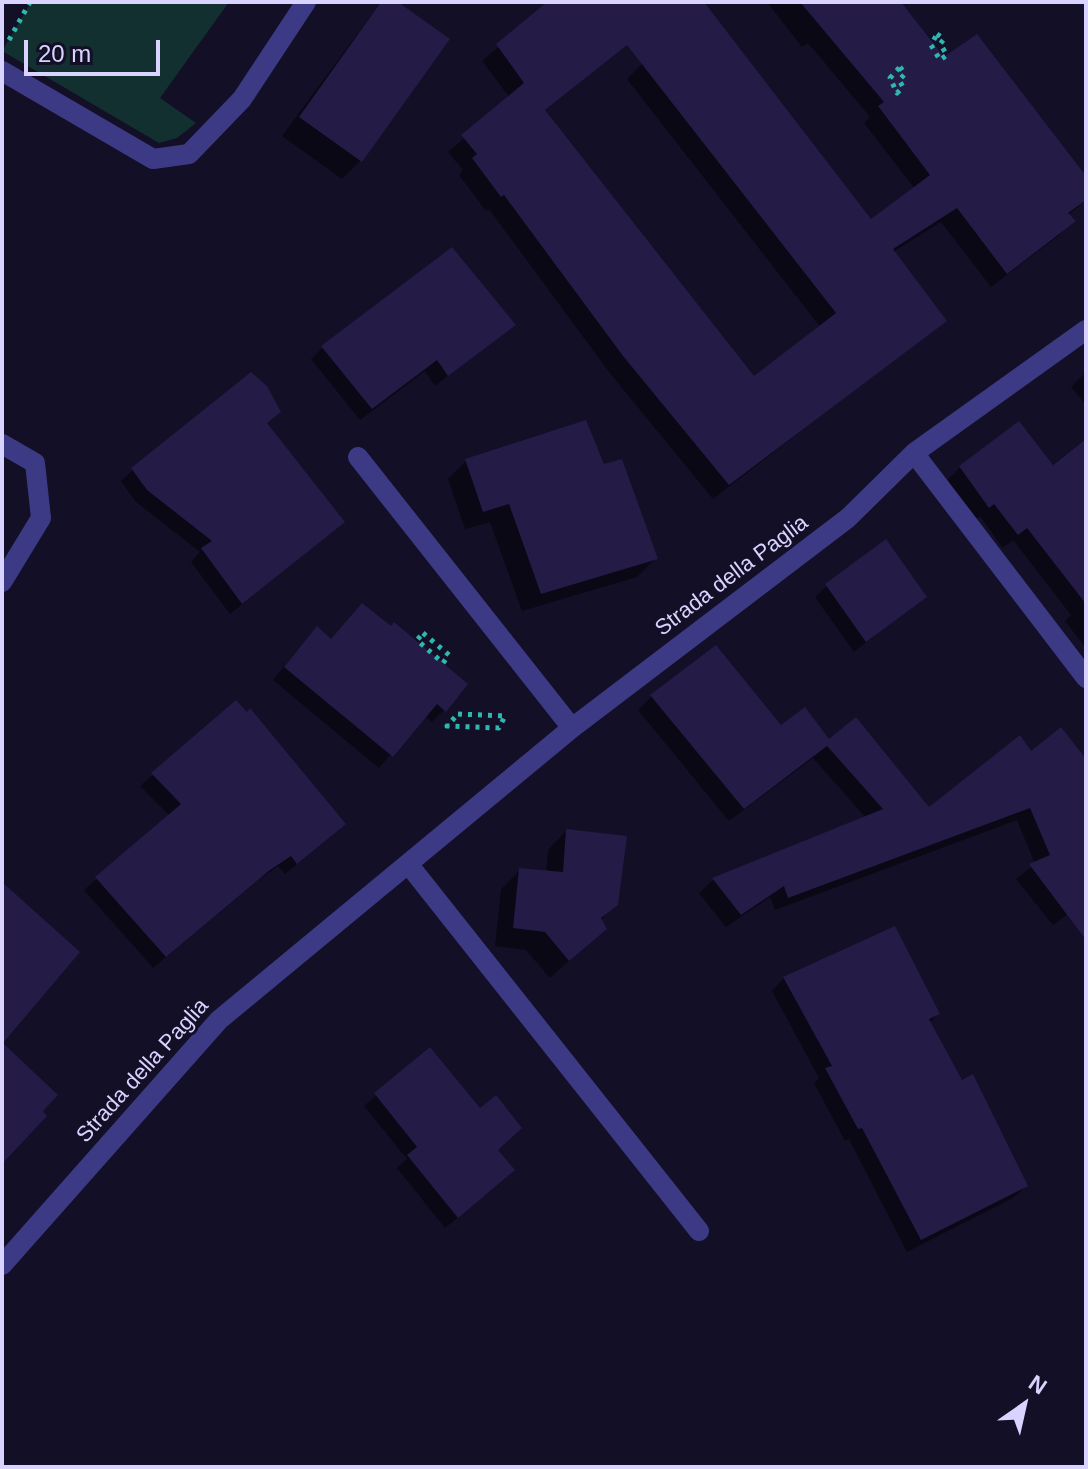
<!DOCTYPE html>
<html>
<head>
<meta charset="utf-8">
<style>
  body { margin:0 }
  #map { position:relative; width:1088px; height:1469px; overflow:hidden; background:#130f26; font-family:Arial,sans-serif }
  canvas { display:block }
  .frame { position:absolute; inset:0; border:4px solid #d9d4ff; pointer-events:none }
  .north { position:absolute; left:984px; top:1365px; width:80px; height:80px; -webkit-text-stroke:6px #130f26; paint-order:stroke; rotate:34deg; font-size:22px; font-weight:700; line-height:32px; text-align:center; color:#d9d4ff }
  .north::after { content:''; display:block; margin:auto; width:28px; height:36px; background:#d9d4ff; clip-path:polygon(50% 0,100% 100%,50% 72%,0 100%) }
  .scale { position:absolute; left:24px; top:40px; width:136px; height:36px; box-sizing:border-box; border:4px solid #d9d4ff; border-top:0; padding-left:10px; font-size:24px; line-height:28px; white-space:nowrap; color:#d9d4ff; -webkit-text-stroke:6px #130f26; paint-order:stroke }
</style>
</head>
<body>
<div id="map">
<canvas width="1088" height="1469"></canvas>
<div class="frame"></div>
<div class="north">N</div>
<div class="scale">20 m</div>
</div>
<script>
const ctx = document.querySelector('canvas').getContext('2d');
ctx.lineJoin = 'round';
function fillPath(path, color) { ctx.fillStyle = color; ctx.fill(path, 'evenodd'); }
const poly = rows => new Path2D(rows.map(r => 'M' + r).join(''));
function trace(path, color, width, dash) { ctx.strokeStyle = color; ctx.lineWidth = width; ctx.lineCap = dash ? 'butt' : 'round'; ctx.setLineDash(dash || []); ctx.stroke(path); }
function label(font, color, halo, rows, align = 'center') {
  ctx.font = font + ' Arial,sans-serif'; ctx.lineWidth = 6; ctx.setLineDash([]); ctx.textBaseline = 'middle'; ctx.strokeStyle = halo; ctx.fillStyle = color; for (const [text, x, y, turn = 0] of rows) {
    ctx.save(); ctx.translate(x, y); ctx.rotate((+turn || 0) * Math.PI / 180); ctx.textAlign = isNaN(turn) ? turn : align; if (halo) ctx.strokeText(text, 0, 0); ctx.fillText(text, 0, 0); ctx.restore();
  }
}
fillPath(poly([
  [31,2,229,2,160,98,196,123,177,138,159,143,2,51]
]), '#12302f');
fillPath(poly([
  [381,2,395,2,361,160,342,179,282,136],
  [551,2,589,2,625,45,543,112,754,379,821,328,627,79,642,64,870,221,915,189,864,123,870,117,808,43,802,47,767,2,899,2,944,60,1086,179,1086,200,1068,215,1073,221,1058,236,991,287,941,222,893,252,944,321,713,499,609,372,489,209,486,211,459,175,463,170,448,152,510,98,482,61],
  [513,324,435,386,425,371,360,420,311,359,322,348],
  [1086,372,1086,405,1071,387],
  [265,424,330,533,230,614,191,562,200,552,135,501,121,481,133,470],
  [1086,439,1086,648,1065,621,1071,615,1013,540,1003,548,980,516,974,520,947,481,960,467,1051,466],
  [466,461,602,467,655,559,637,577,522,611,490,522,465,529,448,479],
  [827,586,924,596,854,652,815,597],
  [390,628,444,710,432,722,424,716,379,768,273,680,305,641,330,641],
  [652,696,829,742,928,810,1031,754,1086,762,1086,901,1053,925,1016,879,1035,864,1017,820,775,910,770,897,726,927,699,893,713,880,866,818,813,758,729,821,638,710],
  [236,703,331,836,285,874,278,866,256,882,153,968,84,890,170,816,140,786],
  [566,831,616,904,600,921,604,929,550,978,526,950,495,946,501,889,520,870,546,873,548,850],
  [784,978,938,1014,929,1023,961,1082,1026,1186,1013,1198,907,1252,849,1139,845,1141,814,1083,819,1078,772,991],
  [430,1050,501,1182,445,1228,397,1168,407,1159,364,1106]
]), '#0007');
fillPath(poly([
  [381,2,398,2,450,39,362,162,299,117],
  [547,2,704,2,871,219,930,175,878,106,884,102,800,2,901,2,944,57,977,34,1086,176,1086,200,1068,213,1076,221,1007,274,957,208,893,249,947,321,729,485,623,356,504,195,501,197,472,158,477,154,461,135,524,83,496,44],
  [627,45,836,313,754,376,545,110],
  [452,247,516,325,448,376,437,360,372,409,321,346],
  [251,372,267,386,281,412,267,423,345,522,242,604,201,548,212,541,147,490,131,468],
  [586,420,604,464,622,459,658,559,541,594,509,504,483,512,465,459],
  [1019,421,1053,465,1086,439,1086,604,1027,528,1018,535,994,504,989,508,959,466],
  [886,539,927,597,866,642,825,584],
  [362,603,391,626,394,622,468,684,446,712,437,704,393,757,284,667,317,626,331,639],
  [716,645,781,725,805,707,829,739,856,717,929,807,1020,735,1031,751,1061,727,1086,759,1086,940,1029,864,1050,855,1030,808,788,898,784,886,741,915,712,878,883,809,827,746,744,809,650,695],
  [236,700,247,712,250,708,346,824,297,864,291,856,270,870,166,957,95,877,181,804,151,773],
  [566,829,627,836,618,905,601,918,607,929,569,961,545,932,513,928,519,868,563,872],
  [2,882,80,952,3,1043,58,1095,43,1111,47,1116,2,1164],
  [895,926,940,1014,929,1019,962,1080,973,1074,1028,1186,921,1240,862,1128,858,1129,825,1068,832,1066,783,977],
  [430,1047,480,1108,496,1095,522,1128,498,1150,515,1170,458,1218,407,1155,417,1147,374,1093]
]), '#241b47');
trace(poly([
  [937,34,944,39,940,44,947,55,940,60,931,45,937,34],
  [9,40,30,2],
  [900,67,905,74,899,80,903,87,897,93,890,78,900,67],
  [423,633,449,655,443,663,417,640,423,633],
  [458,714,505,716,499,728,447,726,458,714]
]), '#2fb8b0', 5, [4, 6]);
trace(poly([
  [2,71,153,159,189,154,242,99,306,2],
  [2,444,35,463,41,518,2,582],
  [914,453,1086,678],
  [358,457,572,728],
  [409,865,699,1231],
  [2,1265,219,1020,572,728,848,518,914,453,1086,330]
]), '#3d3a85', 20);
label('22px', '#d9d4ff', '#130f26', [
  ["Strada della Paglia",732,576,-37],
  ["Strada della Paglia",143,1071,-48]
]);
</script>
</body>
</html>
